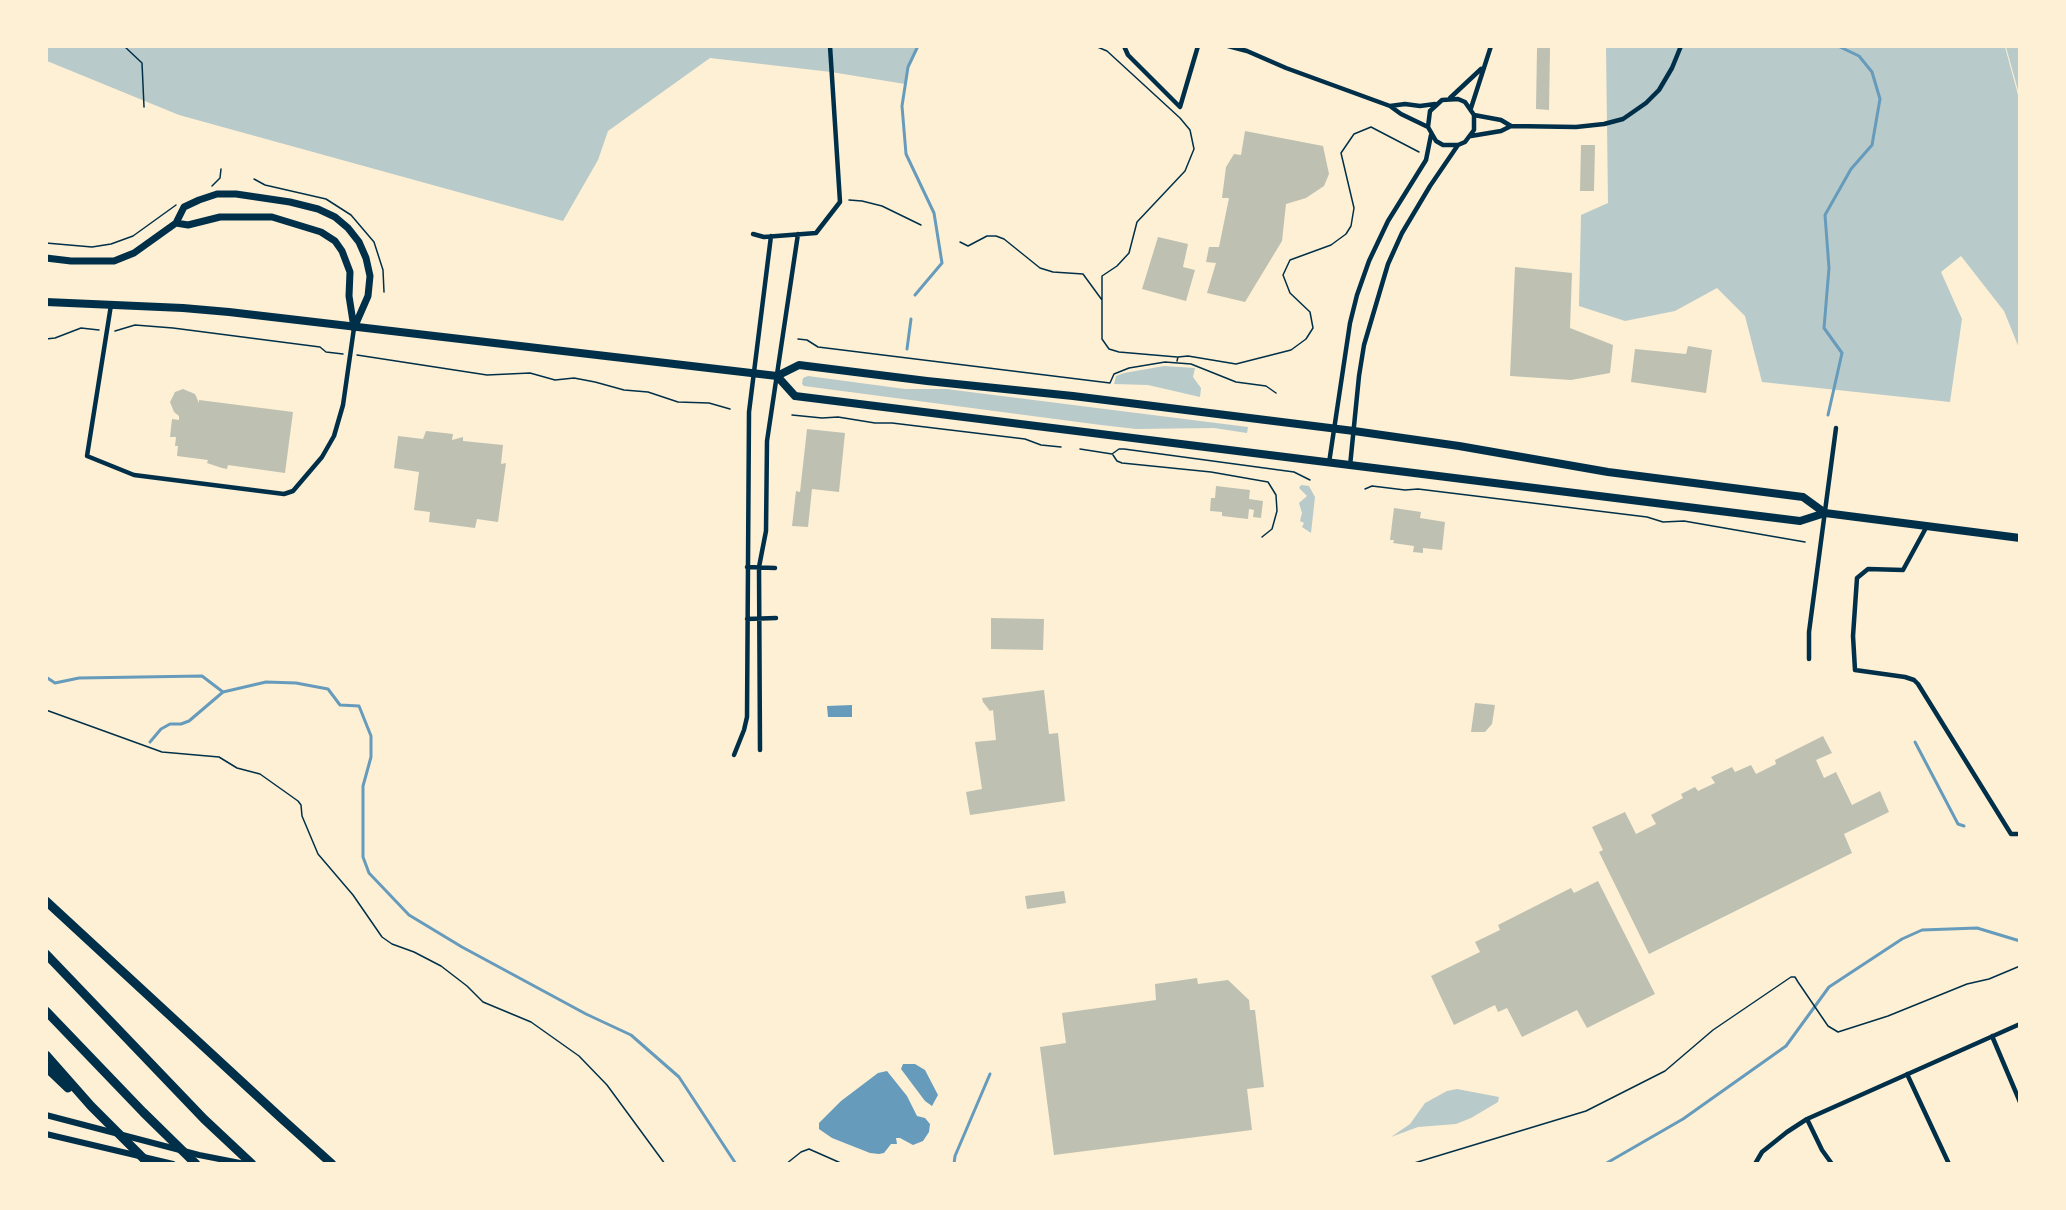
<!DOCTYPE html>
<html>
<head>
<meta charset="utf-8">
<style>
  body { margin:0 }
  #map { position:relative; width:2066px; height:1210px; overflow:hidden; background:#fdf0d5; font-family:"DM Sans",sans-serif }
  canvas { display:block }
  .frame { position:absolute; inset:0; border:48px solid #fdf0d5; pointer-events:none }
</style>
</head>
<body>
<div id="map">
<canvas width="2066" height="1210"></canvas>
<div class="frame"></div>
</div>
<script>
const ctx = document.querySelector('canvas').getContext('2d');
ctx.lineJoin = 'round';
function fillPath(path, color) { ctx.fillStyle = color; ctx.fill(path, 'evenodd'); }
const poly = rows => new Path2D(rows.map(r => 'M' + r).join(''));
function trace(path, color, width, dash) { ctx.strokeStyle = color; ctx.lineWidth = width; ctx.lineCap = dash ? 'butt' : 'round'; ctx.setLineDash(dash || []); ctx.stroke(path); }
fillPath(poly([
  [46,47,918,47,908,67,905,84,831,72,710,58,608,131,598,160,563,221,179,115,47,61],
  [1606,47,2005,47,2020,102,2019,348,2004,311,1961,256,1941,272,1962,319,1950,402,1762,382,1745,316,1717,288,1675,311,1625,321,1579,306,1581,215,1608,203],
  [2006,47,2019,47,2019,94],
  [1164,366,1195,368,1193,377,1201,388,1200,397,1148,385,1114,384,1116,376,1124,373],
  [808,376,905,389,946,389,1248,427,1247,433,1214,428,1136,429,1101,425,804,386,802,384,803,378],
  [1301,485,1309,486,1315,497,1311,533,1302,527,1304,523,1300,521,1302,513,1299,503,1307,496,1299,488],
  [1457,1089,1499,1097,1498,1102,1471,1118,1456,1124,1418,1127,1391,1137,1410,1124,1425,1103,1447,1091]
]), '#b9caca');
fillPath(poly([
  [852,705,852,717,828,717,827,706],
  [903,1064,915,1064,925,1070,938,1095,932,1106,925,1101,901,1069],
  [887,1071,907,1096,917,1116,925,1118,930,1124,929,1132,923,1141,913,1145,900,1138,896,1138,897,1144,891,1144,884,1153,879,1154,870,1153,832,1138,819,1129,819,1123,841,1101,878,1073]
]), '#669bbc');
trace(poly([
  [915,295,942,263,934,213,906,154,902,106,908,67,918,46],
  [907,349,911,319],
  [1828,415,1842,353,1824,328,1829,268,1825,215,1851,169,1872,145,1880,99,1872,72,1859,56,1838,46],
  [46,677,55,683,79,678,202,676,223,692,266,682,296,683,328,689,340,705,359,706,371,736,371,757,363,786,363,857,369,873,409,915,462,947,586,1014,631,1035,679,1077,736,1164],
  [150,742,161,729,170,724,181,724,189,721,223,692],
  [1915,742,1958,824,1964,826],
  [954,1164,955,1156,990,1074],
  [1605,1164,1683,1119,1786,1046,1829,987,1902,939,1922,930,1977,928,2020,941]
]), '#669bbc', 3);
fillPath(poly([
  [1537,48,1550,48,1549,110,1536,109],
  [1245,131,1323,146,1329,174,1324,186,1306,198,1286,204,1282,241,1245,302,1207,293,1216,263,1206,262,1209,247,1219,247,1229,198,1222,198,1226,167,1234,154,1241,155],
  [1581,145,1595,145,1594,191,1580,191],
  [1158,237,1188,244,1183,267,1195,270,1186,301,1142,289],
  [1515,267,1572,273,1570,328,1613,345,1610,373,1571,380,1510,376],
  [1688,346,1712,350,1706,393,1631,382,1635,349,1686,354],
  [183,389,195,394,199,403,199,400,293,412,285,473,228,465,227,469,222,468,207,463,208,460,177,456,178,446,175,446,176,437,170,437,172,419,179,420,179,416,174,412,170,402,175,392],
  [807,429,845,433,839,492,812,489,808,527,792,526,796,491,800,492],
  [426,431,453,434,452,440,463,437,463,441,503,445,501,464,506,463,498,522,477,519,475,528,429,522,430,512,414,510,419,472,394,468,398,436,423,439],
  [1216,486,1250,490,1249,499,1263,501,1261,518,1253,517,1254,510,1249,509,1248,519,1222,516,1222,512,1210,511,1211,498,1215,498],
  [1394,508,1421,512,1420,518,1445,522,1442,550,1423,548,1423,553,1413,552,1414,546,1393,543,1394,540,1390,540],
  [991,618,1044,619,1043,650,991,649],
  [1044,690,1049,734,1058,733,1065,801,970,815,966,792,982,789,975,742,996,740,993,710,990,711,983,702,982,698],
  [1475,703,1495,705,1492,724,1485,732,1471,732],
  [1823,736,1832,753,1816,760,1824,778,1836,772,1852,805,1880,791,1889,812,1844,834,1852,853,1649,954,1599,852,1603,850,1592,827,1625,812,1636,834,1656,824,1651,815,1683,798,1681,794,1695,787,1698,791,1715,783,1711,777,1732,767,1735,772,1751,765,1756,774,1776,764,1775,760],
  [1598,881,1655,994,1587,1028,1577,1010,1522,1037,1507,1008,1498,1012,1495,1005,1454,1025,1431,976,1480,952,1475,942,1500,930,1498,925,1571,888,1574,893],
  [1064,891,1066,903,1027,909,1025,896],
  [1197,978,1198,984,1228,980,1249,1000,1250,1010,1255,1010,1264,1087,1247,1089,1252,1130,1054,1155,1040,1047,1066,1043,1062,1013,1156,1000,1155,984]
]), '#bec0b2');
trace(poly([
  [124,46,142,63,144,107],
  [1095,46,1107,51,1180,118,1190,130,1194,149,1185,171,1137,222,1129,253,1117,266,1102,276,1102,339,1109,349,1119,352,1177,357],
  [254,179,265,185,326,199,351,215,374,242,383,270,384,292],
  [212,186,220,178,221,169],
  [849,200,862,201,882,206,921,225],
  [960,242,968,246,987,236,996,236,1004,239,1040,268,1053,272,1083,274,1102,300],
  [46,243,92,247,111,244,133,236,176,205],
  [115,331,135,325,173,328,320,347,326,352,343,354],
  [46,339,55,338,81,328,99,330],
  [798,339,807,340,818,347,1110,383,1114,374,1129,368,1165,362,1191,364,1236,382,1266,386,1276,393],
  [357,355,487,375,530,373,555,380,574,378,595,382,624,390,648,392,678,402,709,403,730,409],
  [1177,361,1178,357,1188,356,1236,364,1291,350,1306,339,1313,328,1310,312,1290,293,1283,275,1290,260,1331,245,1346,234,1351,226,1354,208,1341,153,1354,134,1371,127,1419,152],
  [792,415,822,418,838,417,875,423,892,423,1025,439,1041,445,1061,447],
  [1080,449,1112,454,1119,449,1124,449,1294,472,1310,480],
  [1113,455,1117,461,1122,463,1211,472,1268,482,1276,495,1277,511,1272,529,1262,537],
  [1365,489,1372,486,1405,490,1418,489,1647,517,1663,522,1684,521,1805,542],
  [46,710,162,752,219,757,237,768,260,774,298,801,301,805,302,816,318,854,353,895,382,937,392,944,414,952,441,966,467,986,483,1002,531,1022,579,1056,607,1085,665,1164],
  [786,1164,801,1152,809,1149,843,1164],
  [1411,1164,1586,1111,1665,1071,1713,1030,1791,977,1795,977,1798,982,1828,1026,1838,1032,1888,1016,1967,984,1989,979,2020,966]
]), '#003049', 1.5);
trace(poly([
  [1124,46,1128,55,1180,107,1198,46],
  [1228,46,1247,51,1286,68,1390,106,1401,114,1428,127],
  [1450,98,1481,69],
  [1390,106,1405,104,1420,106,1435,104],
  [1471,108,1491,46],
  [1474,115,1501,120,1511,126],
  [1471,136,1501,131,1511,126,1576,127,1604,124,1623,119,1646,103,1659,90,1672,68,1681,46],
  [753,234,764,237,816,233,840,202,830,46],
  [111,305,87,456,134,475,284,494,293,491,322,457,334,436,343,405,354,328],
  [1329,463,1350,323,1357,295,1369,261,1388,221,1426,160,1431,135],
  [1350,466,1359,376,1364,345,1388,264,1402,233,1430,186,1458,145,1465,142,1474,130,1474,115,1465,102,1458,99,1442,100,1430,111,1428,127,1436,141,1443,145,1458,145],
  [1927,526,1903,570,1868,569,1857,578,1853,636,1855,670,1905,677,1914,680,1918,684,2011,834,2020,834],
  [747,567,775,568],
  [747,619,776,618],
  [1809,659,1809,632,1836,428],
  [760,750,759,567,766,531,767,441,798,234],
  [734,755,744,730,747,717,749,412,771,236],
  [1992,1036,2020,1102],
  [1907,1074,1949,1164],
  [1807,1119,1822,1150,1832,1164],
  [1755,1164,1762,1152,1787,1132,1807,1119,2020,1024]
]), '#003049', 4.5);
trace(poly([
  [46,1115,199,1155,245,1164],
  [46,1134,173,1164]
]), '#003049', 6);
trace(poly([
  [176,223,188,225,220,217,272,217,321,232,335,241,342,251,350,272,349,296,354,328],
  [46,258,71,261,114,261,134,253,176,223,184,207,199,200,217,194,236,194,290,202,318,209,335,217,348,228,359,242,366,258,370,276,368,296,354,328]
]), '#003049', 7);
trace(poly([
  [46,302,183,308,229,312,777,376,799,365,927,381,1073,396,1354,431,1459,446,1608,472,1803,497,1825,513],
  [777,376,795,396,1800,521,1825,513,2020,538]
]), '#003049', 8);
trace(poly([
  [46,901,281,1118,332,1164],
  [46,954,204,1119,252,1164],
  [46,1011,143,1112,196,1164],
  [46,1055,91,1106,149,1164],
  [46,1067,68,1088]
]), '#003049', 9);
</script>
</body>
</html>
